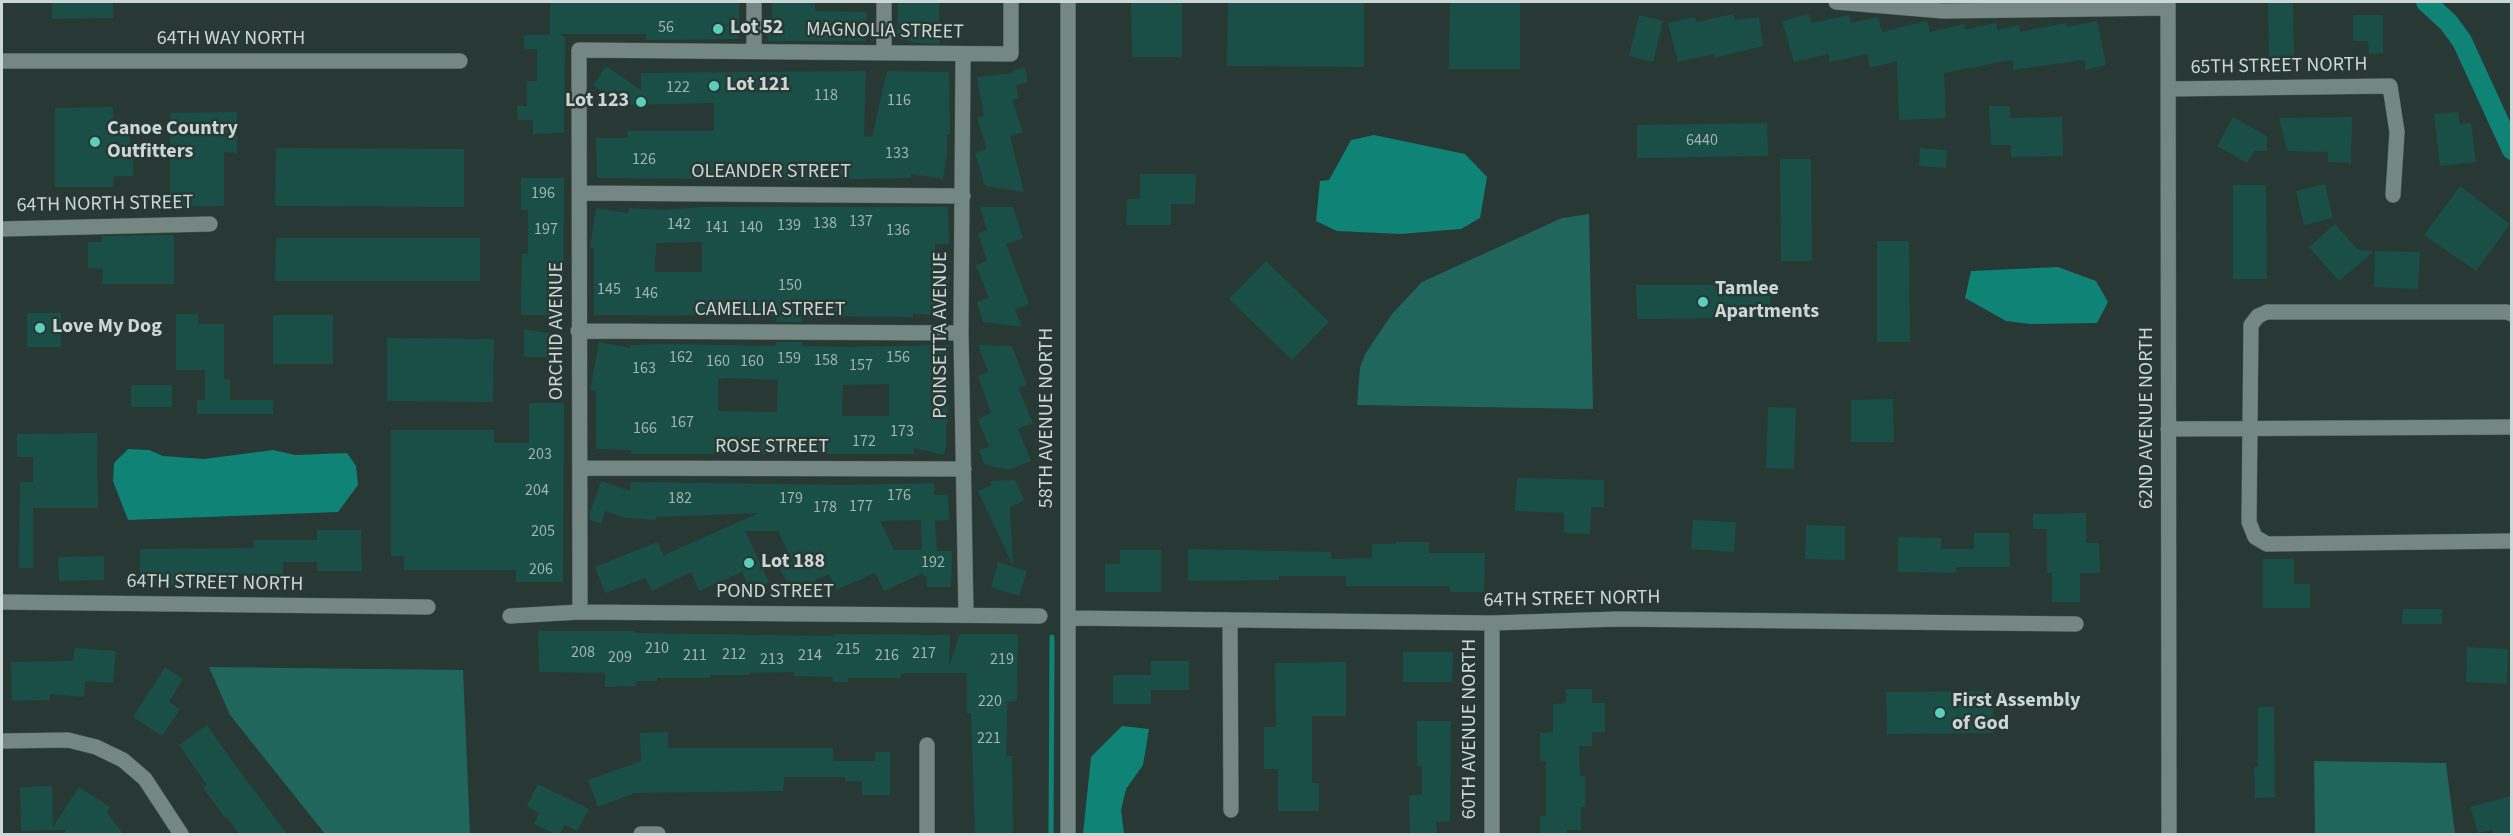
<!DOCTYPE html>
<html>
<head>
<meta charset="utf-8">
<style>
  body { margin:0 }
  #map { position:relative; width:2513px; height:836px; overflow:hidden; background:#273835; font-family:"Source Sans 3",sans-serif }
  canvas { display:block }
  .frame { position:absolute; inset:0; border:3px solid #ccd6d4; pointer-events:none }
</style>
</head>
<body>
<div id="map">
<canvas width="2513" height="836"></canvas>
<div class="frame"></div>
</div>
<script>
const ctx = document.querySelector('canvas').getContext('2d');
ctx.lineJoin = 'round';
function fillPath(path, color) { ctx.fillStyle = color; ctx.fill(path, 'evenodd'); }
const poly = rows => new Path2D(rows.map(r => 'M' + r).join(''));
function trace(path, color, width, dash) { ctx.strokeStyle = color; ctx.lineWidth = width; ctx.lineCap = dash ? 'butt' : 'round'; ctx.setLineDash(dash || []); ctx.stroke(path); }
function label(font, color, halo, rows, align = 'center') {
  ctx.font = font + ' "Source Sans 3",sans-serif'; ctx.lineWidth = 5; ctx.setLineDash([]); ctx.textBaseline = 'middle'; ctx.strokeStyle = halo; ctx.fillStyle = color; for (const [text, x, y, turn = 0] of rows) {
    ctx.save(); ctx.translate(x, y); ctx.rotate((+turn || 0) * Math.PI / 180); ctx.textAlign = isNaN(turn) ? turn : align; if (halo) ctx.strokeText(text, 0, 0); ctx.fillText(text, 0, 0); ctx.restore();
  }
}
fillPath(poly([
  [1589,214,1593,409,1357,405,1360,368,1365,354,1392,314,1422,282,1562,218],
  [209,667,463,670,470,834,325,834,230,715],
  [2314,761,2446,763,2455,834,2315,834]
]), '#20665d');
fillPath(poly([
  [1374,135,1465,154,1487,177,1480,218,1461,229,1400,234,1337,231,1316,221,1320,181,1329,180,1351,140],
  [2058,267,2096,281,2108,302,2097,323,2030,324,2006,321,1965,298,1971,271],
  [128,449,149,450,163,456,204,459,273,450,295,455,347,453,356,466,358,485,338,512,128,520,113,481,114,463],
  [1122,726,1149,729,1143,765,1126,789,1121,810,1124,834,1083,834,1091,757]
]), '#0e8376');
trace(poly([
  [1051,834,1052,637]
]), '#0e8376', 5);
trace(poly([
  [2426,2,2448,22,2462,41,2512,150]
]), '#0e8376', 20);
fillPath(poly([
  [52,2,113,2,113,18,52,19],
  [550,2,739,2,739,39,646,40,646,34,560,34,565,37,564,133,533,134,533,120,518,120,517,106,527,106,527,81,537,81,537,49,524,49,524,35,550,35],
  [772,2,815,2,815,11,867,12,866,41,768,41,768,27,772,27],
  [898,2,939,2,939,28,943,28,939,44,919,43,895,38,898,25],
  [1131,2,1182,2,1182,57,1132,57],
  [1228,2,1364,2,1364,67,1227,66],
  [1450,2,1520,2,1520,69,1449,69],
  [2268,2,2293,2,2294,57,2269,57],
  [1733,14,1735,20,1759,17,1763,46,1714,58,1714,54,1678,62,1668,23,1695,17,1697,22],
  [1809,14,1812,23,1849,15,1851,23,1878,17,1882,32,1927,21,1930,32,1964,24,1965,30,1996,23,1998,30,2019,25,2020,32,2066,23,2067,27,2097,21,2106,65,2086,70,2084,60,2014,70,2012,60,1944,73,1946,118,1899,120,1897,61,1870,68,1867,54,1830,62,1828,54,1794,62,1782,21],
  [1639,15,1663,21,1653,62,1629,56],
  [2353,15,2383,15,2383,53,2369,54,2368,41,2353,41],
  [606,66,641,90,641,73,866,71,864,136,872,137,887,71,949,72,950,134,947,135,947,153,943,179,911,174,911,178,814,180,597,178,596,138,628,138,627,131,714,131,714,103,621,105,593,85],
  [1025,68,1028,82,1016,85,1019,99,1012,100,1023,132,1010,136,1024,192,985,186,975,153,987,149,977,118,984,116,977,77,1013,73,1013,70],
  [1989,106,2010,106,2010,118,2062,117,2063,156,2011,157,2011,145,1991,145],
  [113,107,113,132,130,132,130,150,134,150,133,176,114,176,113,187,55,187,55,108],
  [237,112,237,153,224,152,224,206,170,207,170,113],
  [2458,112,2460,124,2471,123,2476,162,2440,166,2434,114],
  [2233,117,2267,136,2267,151,2254,151,2247,163,2217,146],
  [2352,117,2351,163,2328,162,2328,152,2287,151,2279,118],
  [1767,123,1768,156,1637,158,1637,125],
  [276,148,464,149,464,207,275,206],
  [1920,148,1947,150,1946,168,1919,166],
  [1780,159,1811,159,1812,261,1781,261],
  [1140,174,1196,174,1195,204,1171,204,1171,225,1126,225,1127,199,1140,199],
  [521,178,564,178,563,315,521,315,522,254,528,254,528,210,521,210],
  [2325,184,2333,218,2304,225,2296,191],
  [2233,185,2266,185,2267,279,2233,279],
  [2460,186,2510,224,2476,271,2424,235],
  [702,207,948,207,949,244,935,244,936,274,950,276,944,317,913,313,913,317,801,316,802,322,776,322,776,316,594,315,594,248,590,248,596,208,628,213,629,208,664,210],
  [702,242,702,272,655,272,656,243],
  [980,207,1013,207,1023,238,1006,244,1029,304,1015,309,1022,327,983,322,977,302,989,298,976,265,987,261,978,233,987,230],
  [2335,224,2358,250,2374,251,2339,281,2309,247],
  [174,235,174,284,102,284,103,269,88,268,88,242,102,242,102,236],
  [276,238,480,238,480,281,275,281],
  [1877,241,1909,241,1910,342,1877,342],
  [2375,251,2420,252,2418,289,2374,287],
  [1266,261,1329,322,1292,360,1229,299],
  [1636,285,1770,285,1770,318,1637,319],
  [27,313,61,313,61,347,27,347],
  [176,314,198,314,198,324,224,324,224,379,230,379,230,400,273,400,273,414,197,414,197,400,205,400,205,370,176,370],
  [273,315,333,315,333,364,273,364],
  [524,329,564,336,564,357,524,357],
  [387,338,494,339,493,402,387,401],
  [599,342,630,348,630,345,666,344,775,346,776,342,802,342,802,346,839,347,949,345,948,426,946,420,946,445,944,455,914,448,914,454,631,454,631,450,596,449,596,391,590,390],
  [731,378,778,380,777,412,718,411,718,379],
  [889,384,889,416,842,416,843,385],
  [978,345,1012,346,1027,385,1018,388,1033,423,1018,429,1031,461,1008,470,984,464,979,450,989,447,978,419,991,413,978,376,988,372],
  [131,385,172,385,172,407,131,407],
  [1893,399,1894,442,1851,442,1851,400],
  [529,403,564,403,563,582,516,582,516,570,404,570,404,556,391,556,391,430,494,430,494,443,529,443],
  [1768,407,1796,408,1794,469,1766,468],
  [97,433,98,508,33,508,33,457,17,457,17,434],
  [1517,478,1604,480,1604,507,1591,507,1590,534,1564,533,1564,513,1515,511],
  [1015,480,1024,500,1010,507,1013,566,978,491,992,485,991,481],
  [601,481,630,491,630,482,847,485,934,483,934,495,948,495,949,520,935,521,937,551,952,551,951,587,927,587,927,576,923,576,923,573,884,591,875,573,836,590,829,574,792,592,779,567,792,561,778,531,745,531,769,582,751,591,742,572,699,591,691,572,652,591,645,578,605,593,595,567,657,542,664,555,759,513,656,517,656,520,626,518,605,511,601,524,590,520,590,513],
  [921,520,922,550,894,550,880,521],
  [20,482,33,482,33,568,19,568],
  [2086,513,2086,543,2099,543,2100,573,2080,573,2080,602,2052,602,2052,573,2047,573,2047,529,2033,529,2033,514],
  [1693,520,1736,522,1734,552,1691,549],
  [1806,525,1845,526,1845,560,1805,559],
  [317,530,361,530,362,571,317,571,317,562,283,562,283,574,229,574,229,585,140,585,140,549,254,548,253,540,317,540],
  [1974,533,2009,533,2010,567,1956,567,1956,573,1898,572,1898,537,1941,538,1941,549,1974,549],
  [1396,542,1429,542,1429,553,1485,553,1484,592,1450,592,1450,586,1346,586,1346,576,1279,576,1279,580,1188,581,1188,549,1331,552,1331,559,1372,558,1372,544,1396,544],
  [1120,550,1161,550,1161,592,1105,592,1105,564,1120,564],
  [104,556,104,580,59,581,58,557],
  [2263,559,2294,559,2294,584,2310,584,2310,608,2263,608],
  [998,562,1027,571,1019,596,991,587],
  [2403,609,2442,609,2442,624,2402,624],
  [538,631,635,631,635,633,833,636,833,634,950,635,949,666,960,634,1018,634,1017,701,1007,702,1007,723,1006,756,1012,756,1013,834,975,834,971,713,967,713,967,673,901,673,901,678,848,678,848,682,833,682,833,677,794,676,794,672,749,673,749,675,710,675,710,678,657,678,657,681,635,681,636,686,605,687,605,673,539,672],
  [2467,647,2508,649,2507,684,2466,682],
  [75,648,116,651,113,683,85,681,84,697,50,694,50,700,12,701,11,662,73,661],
  [1403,652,1453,652,1452,682,1403,682],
  [1151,661,1189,661,1189,690,1151,690,1151,704,1113,704,1113,675,1151,675],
  [1346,662,1346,716,1312,716,1312,783,1319,783,1319,811,1278,811,1278,769,1264,769,1264,727,1276,727,1275,663],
  [165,667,183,679,169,702,180,709,162,736,133,717],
  [1566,689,1592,689,1592,703,1605,703,1605,732,1592,732,1592,746,1579,746,1580,776,1585,776,1585,807,1581,807,1581,830,1567,830,1567,834,1540,834,1540,816,1546,816,1546,761,1540,761,1540,733,1553,732,1553,704,1566,703],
  [1993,691,1993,733,1887,734,1886,692],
  [2258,707,2274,707,2275,797,2255,798,2254,767,2258,767],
  [1417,721,1451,721,1450,821,1436,822,1437,834,1410,834,1409,795,1422,795,1422,766,1417,766],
  [207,725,235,765,287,834,239,834,227,817,225,818,203,788,207,785,179,745],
  [668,732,668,748,833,748,833,761,875,761,875,752,890,752,890,795,862,795,862,781,845,781,845,777,784,777,783,791,635,793,598,807,588,780,641,761,640,733],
  [538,784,589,809,577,831,565,825,560,834,555,834,534,824,539,813,527,806],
  [52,786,53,827,79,787,110,807,107,813,123,834,63,834,66,830,21,831,20,787],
  [2511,796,2511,834,2493,834,2492,830,2478,833,2470,807]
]), '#1a4f47');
const minor = poly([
  [754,2,754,51],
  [884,2,884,53],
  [1068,2,1068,834],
  [1836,2,1943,11,2168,8],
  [2168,2,2169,834],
  [963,55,961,333,966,615],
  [2,61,460,61],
  [2168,89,2390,86,2397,132,2393,195],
  [580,193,963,196],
  [2,229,210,224],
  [2512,314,2507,312,2267,312,2258,316,2251,325,2249,522,2255,537,2267,544,2512,541],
  [578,331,961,333],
  [2168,429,2512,427],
  [580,468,964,469],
  [2,602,428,607],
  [580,612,579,50,1011,54,1011,2],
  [510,616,580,612,1040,616],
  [1069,618,1492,623,1618,619,2076,624],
  [1230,621,1231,810],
  [1492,623,1492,834],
  [2,741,68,740,96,747,123,760,145,779,181,834],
  [927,745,927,834],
  [641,834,658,834]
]);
trace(minor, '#485654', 16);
trace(minor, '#748783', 15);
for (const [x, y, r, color] of [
  [718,29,6,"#5acebd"],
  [714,86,6,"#5acebd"],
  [641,102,6,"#5acebd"],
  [95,142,6,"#5acebd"],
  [1703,302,6,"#5acebd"],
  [40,328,6,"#5acebd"],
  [749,563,6,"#5acebd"],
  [1940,713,6,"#5acebd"]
]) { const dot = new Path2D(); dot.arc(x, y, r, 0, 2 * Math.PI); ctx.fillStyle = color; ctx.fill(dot); trace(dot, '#273835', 2); }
label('16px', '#a0b4b1', null, [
  ["56",666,28],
  ["122",678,88],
  ["118",826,96],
  ["116",899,101],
  ["6440",1702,141],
  ["133",897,154],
  ["126",644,160],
  ["196",543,194],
  ["137",861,222],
  ["138",825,224],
  ["142",679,225],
  ["139",789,226],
  ["141",717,228],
  ["140",751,228],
  ["197",546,230],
  ["136",898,231],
  ["150",790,286],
  ["145",609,290],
  ["146",646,294],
  ["162",681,358],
  ["156",898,358],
  ["159",789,359],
  ["158",826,361],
  ["160",718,362],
  ["160",752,362],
  ["157",861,366],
  ["163",644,369],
  ["167",682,423],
  ["166",645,429],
  ["173",902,432],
  ["172",864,442],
  ["203",540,455],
  ["204",537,491],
  ["176",899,496],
  ["182",680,499],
  ["179",791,499],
  ["177",861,507],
  ["178",825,508],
  ["205",543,532],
  ["192",933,563],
  ["206",541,570],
  ["210",657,649],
  ["215",848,650],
  ["208",583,653],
  ["217",924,654],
  ["212",734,655],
  ["211",695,656],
  ["214",810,656],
  ["216",887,656],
  ["209",620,658],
  ["213",772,660],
  ["219",1002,660],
  ["220",990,702],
  ["221",989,739]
]);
label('bold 20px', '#ccd6d4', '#273835', [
  ["Lot 52",730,29],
  ["Lot 121",726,86],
  ["Lot 123",629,102,"right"],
  ["Canoe Country",107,130],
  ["Outfitters",107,153],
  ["Tamlee",1715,290],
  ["Apartments",1715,313],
  ["Love My Dog",52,328],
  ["Lot 188",761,563],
  ["First Assembly",1952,702],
  ["of God",1952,725]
], 'left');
label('20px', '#ccd6d4', '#273835', [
  ["MAGNOLIA STREET",885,32,1],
  ["64TH WAY NORTH",231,40],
  ["65TH STREET NORTH",2279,67,-1],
  ["OLEANDER STREET",771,173],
  ["64TH NORTH STREET",105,205,-1],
  ["CAMELLIA STREET",770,311],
  ["ORCHID AVENUE",558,331,-90],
  ["POINSETTA AVENUE",942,335,-90],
  ["58TH AVENUE NORTH",1048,418,-90],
  ["62ND AVENUE NORTH",2148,418,-90],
  ["ROSE STREET",772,448],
  ["64TH STREET NORTH",215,584,1],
  ["POND STREET",775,593],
  ["64TH STREET NORTH",1572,600,-1],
  ["60TH AVENUE NORTH",1471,729,-90]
]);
</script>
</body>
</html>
